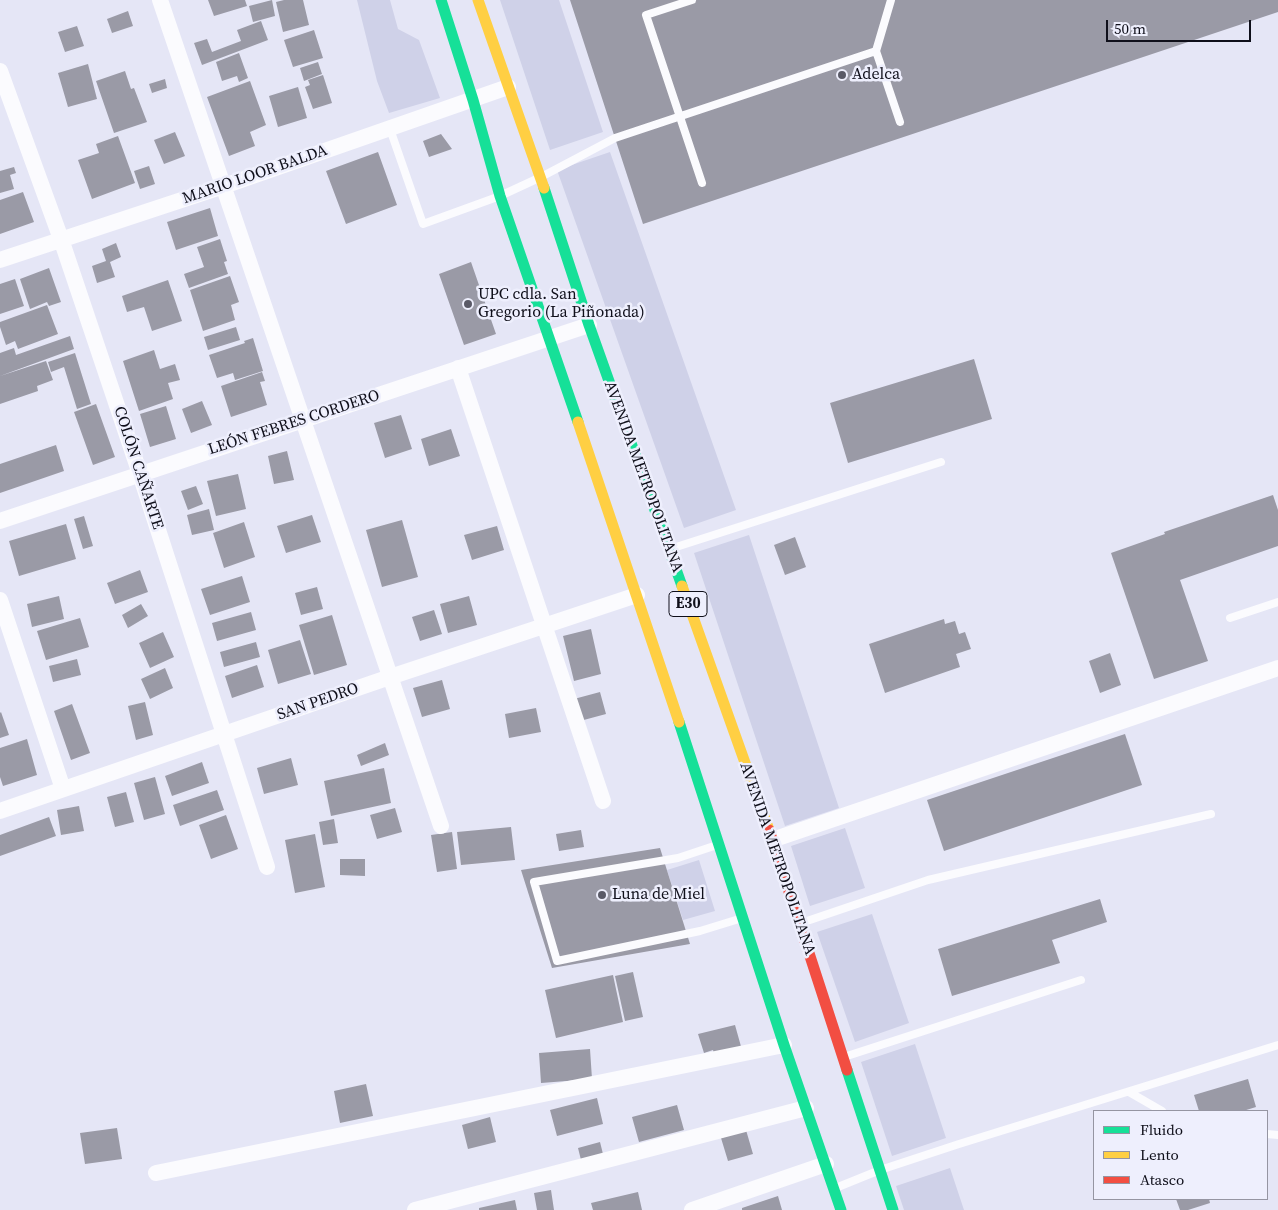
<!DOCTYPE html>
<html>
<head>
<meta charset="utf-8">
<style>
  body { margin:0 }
  #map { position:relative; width:1278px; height:1210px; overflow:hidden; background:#e5e6f6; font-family:"Source Serif 4",serif }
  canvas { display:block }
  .legend { position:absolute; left:1093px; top:1110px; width:175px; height:90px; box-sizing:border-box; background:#eeeffd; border:1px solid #9595a2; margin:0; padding:6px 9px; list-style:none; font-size:15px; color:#0f0f1a }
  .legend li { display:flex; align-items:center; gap:10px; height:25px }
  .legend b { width:25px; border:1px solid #9595a2 }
  .scale { position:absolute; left:1106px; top:20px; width:145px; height:22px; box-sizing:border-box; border:2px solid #0f0f1a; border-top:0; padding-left:6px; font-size:15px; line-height:18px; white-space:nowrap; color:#0f0f1a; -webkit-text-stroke:4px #eeeffd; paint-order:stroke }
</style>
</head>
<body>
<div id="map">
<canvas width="1278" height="1210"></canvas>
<ul class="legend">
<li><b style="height:6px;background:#16e098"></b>Fluido</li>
<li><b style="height:6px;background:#ffcf43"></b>Lento</li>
<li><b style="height:6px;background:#f24e42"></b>Atasco</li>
</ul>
<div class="scale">50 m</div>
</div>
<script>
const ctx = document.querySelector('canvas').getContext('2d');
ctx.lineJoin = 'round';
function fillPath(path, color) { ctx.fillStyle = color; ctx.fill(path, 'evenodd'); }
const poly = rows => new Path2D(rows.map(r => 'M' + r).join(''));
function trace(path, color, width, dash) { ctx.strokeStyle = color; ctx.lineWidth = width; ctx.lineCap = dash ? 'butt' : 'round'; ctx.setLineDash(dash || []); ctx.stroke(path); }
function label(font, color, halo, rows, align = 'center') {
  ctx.font = font + ' "Source Serif 4",serif'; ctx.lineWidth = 5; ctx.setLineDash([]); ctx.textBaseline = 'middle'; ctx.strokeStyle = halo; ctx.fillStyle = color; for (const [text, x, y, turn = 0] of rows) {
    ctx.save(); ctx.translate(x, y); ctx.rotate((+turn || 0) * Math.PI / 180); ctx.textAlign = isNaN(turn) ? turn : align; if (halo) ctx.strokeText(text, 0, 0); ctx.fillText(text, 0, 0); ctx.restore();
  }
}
fillPath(poly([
  [357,0,390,0,398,29,419,40,440,98,389,113,377,81],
  [500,0,559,0,603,132,550,150],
  [610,152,736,510,684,528,557,170],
  [749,535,839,808,785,826,694,553],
  [845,828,865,888,810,906,791,846],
  [699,860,715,911,683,920,667,870],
  [872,914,909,1023,855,1042,817,932],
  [915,1044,946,1138,892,1156,861,1062],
  [950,1168,964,1210,904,1210,896,1186]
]), '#cfd1e8');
fillPath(poly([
  [208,0,245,0,247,6,214,16],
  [272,0,275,16,253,22,249,6],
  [284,0,303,0,309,25,283,32,276,2],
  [570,0,1278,0,1278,12,643,224],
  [128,11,133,26,112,33,107,19],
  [261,21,268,40,202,65,194,43,207,39,212,52,241,41,237,30],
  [77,26,84,46,65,52,58,32],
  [314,30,323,58,293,67,284,40],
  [239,53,248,78,239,82,237,76,222,81,216,62],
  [318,62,322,74,304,81,300,68],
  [88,64,97,99,68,107,58,73],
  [125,71,131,89,134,88,147,122,114,133,96,81],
  [323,75,332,103,313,109,305,87,310,85,308,80],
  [165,79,167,88,152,93,149,84],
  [250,81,266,125,250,132,255,146,229,156,207,97],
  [298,87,307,118,278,127,269,96],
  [175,132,185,156,164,164,154,140],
  [441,134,452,149,429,157,423,141],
  [118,136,135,183,92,199,78,160,99,153,96,144],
  [378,152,397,205,346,224,326,171],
  [149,166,155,184,140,189,134,171],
  [14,167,16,173,10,175,14,189,0,193,0,171],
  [23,192,34,222,0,234,0,200],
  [210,208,218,236,176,250,167,222],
  [220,239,227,261,224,262,228,274,189,288,184,274,204,267,197,247],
  [116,243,121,257,110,262,115,277,97,283,92,266,106,261,102,249],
  [471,262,496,334,464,345,439,274],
  [49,268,61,302,49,306,47,302,30,309,20,279],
  [230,276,239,302,231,305,235,320,203,331,190,290],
  [15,279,24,306,0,314,0,284],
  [168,280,182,321,152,331,144,307,127,312,122,296],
  [47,305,58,334,18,349,15,341,6,345,0,327,0,322],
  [236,327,240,340,208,350,204,337],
  [70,336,74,349,0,376,0,353,14,348,16,355],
  [253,338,263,371,235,380,233,373,217,378,209,355,245,343,244,341],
  [154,350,160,369,175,364,180,380,168,383,173,399,139,411,123,361],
  [75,353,91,404,77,409,64,367,51,372,48,362],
  [974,359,992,419,848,463,830,403],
  [46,361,53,380,37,386,38,391,0,404,0,376],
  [262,372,265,381,260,382,267,405,231,417,221,386],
  [202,401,212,425,191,433,182,409],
  [96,404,115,457,93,465,74,412],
  [166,406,176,439,150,447,140,414],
  [401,415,412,449,385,458,374,423],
  [451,429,460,456,429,466,421,439],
  [56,445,64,471,0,493,0,464],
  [287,451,294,480,274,484,268,456],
  [238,474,246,509,216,516,207,481],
  [196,486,203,504,188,510,181,491],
  [1273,495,1278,510,1278,546,1180,580,1208,661,1154,679,1111,553,1165,534,1164,532],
  [209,509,214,530,192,535,187,515],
  [312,515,321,542,286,553,277,526],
  [84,516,93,546,83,549,74,519],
  [402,520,418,577,382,587,366,530],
  [244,522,255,557,224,568,213,533],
  [66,524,76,559,19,576,9,541],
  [497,526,504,550,472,560,464,535],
  [795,537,806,567,785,575,774,545],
  [140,570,148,592,115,604,107,583],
  [242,576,250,602,210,615,201,589],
  [317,587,323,609,301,615,295,593],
  [59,596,64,619,32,627,27,604],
  [469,596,477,625,448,633,440,604],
  [141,604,148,616,128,628,122,615],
  [434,610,442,634,420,641,412,617],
  [251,612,256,630,217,641,212,623],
  [332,615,347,665,314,675,299,625],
  [80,618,89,647,46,660,37,631],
  [944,619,945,624,955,621,959,634,965,632,971,649,956,654,960,667,885,693,869,644],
  [591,629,601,674,574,681,563,636],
  [163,632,174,657,150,668,139,643],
  [300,640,311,674,278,684,268,650],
  [256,642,260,657,224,667,220,652],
  [1110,653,1121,685,1100,693,1089,661],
  [77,659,81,675,53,682,49,666],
  [257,665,264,687,232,698,225,676],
  [165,668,173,688,150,699,141,679],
  [442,680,450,709,422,717,413,688],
  [600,692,606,714,580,721,574,699],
  [145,702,153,735,136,740,128,706],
  [72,704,90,753,71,760,54,711],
  [536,708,541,732,509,738,505,714],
  [1,712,9,735,0,738,0,713],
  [1125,734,1142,785,944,851,927,800],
  [27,739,37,775,3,786,0,777,0,748],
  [385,743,389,755,361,766,357,755],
  [291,758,298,785,264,794,257,768],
  [202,762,209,783,172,796,165,776],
  [384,768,391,803,331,816,324,781],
  [155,777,165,814,144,820,134,783],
  [217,790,224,810,180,826,173,805],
  [126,792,134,822,115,827,107,797],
  [79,806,84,831,61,835,57,810],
  [395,808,402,832,377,839,370,815],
  [226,815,238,849,211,859,199,825],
  [49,817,56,836,0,856,0,835],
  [334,819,338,843,323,845,319,822],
  [511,827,515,860,461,865,457,832],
  [581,830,584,847,559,851,556,834],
  [452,832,457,869,437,872,431,835],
  [315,834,325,887,295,893,285,840],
  [660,848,690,944,552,968,521,870],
  [340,859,365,859,365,876,340,875],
  [1100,899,1107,922,1052,940,1060,963,952,996,938,949],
  [633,972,643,1017,625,1021,615,976],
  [613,975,623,1022,556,1038,545,990],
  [735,1025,742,1050,715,1057,713,1050,704,1053,698,1034],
  [590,1049,592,1079,541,1083,539,1053],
  [1248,1079,1256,1107,1243,1111,1199,1111,1194,1095],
  [366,1084,373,1116,340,1123,334,1091],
  [597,1098,603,1124,557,1136,550,1110],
  [677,1105,684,1130,639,1142,632,1117],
  [490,1117,496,1142,468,1149,462,1125],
  [117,1128,122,1159,85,1164,80,1133],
  [746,1130,753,1154,728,1161,721,1138],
  [600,1142,604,1158,582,1164,578,1148],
  [551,1190,554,1210,537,1210,534,1193],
  [638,1192,642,1210,593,1210,591,1203],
  [778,1196,782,1210,742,1210,742,1208],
  [1176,1199,1209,1199,1210,1203,1188,1210,1180,1210],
  [515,1200,517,1210,479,1210,479,1208]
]), '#9a9aa6');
trace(poly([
  [692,0,646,15,702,183],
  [876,51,900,122],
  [390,129,423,224,500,196,541,177,615,138,876,51,891,0],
  [673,548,941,462],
  [1230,618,1278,602],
  [714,846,678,858,534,882,557,961,700,931,739,919],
  [804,922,928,880,1211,814],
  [847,1056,1081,980],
  [1129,1092,1162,1111],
  [1267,1134,1278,1135],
  [838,1187,880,1170,959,1144,1278,1045]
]), '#fbfbfe', 8);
trace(poly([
  [160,0,441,826],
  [0,71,61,239,140,474,267,867],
  [0,260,224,186,508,87],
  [458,368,603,801],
  [0,521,589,325],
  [0,600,63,789],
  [0,811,390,677,637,595],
  [772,840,1278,668],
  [156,1173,784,1045],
  [415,1210,806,1108],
  [692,1210,826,1164]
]), '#fbfbfe', 16);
trace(poly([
  [441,0,473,100,500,196,578,422],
  [544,188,589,325,682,586],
  [679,722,784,1045,841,1210],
  [847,1070,893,1210]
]), '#16e098', 11);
trace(poly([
  [478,0,544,188],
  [578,422,679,722],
  [682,586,769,830]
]), '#ffcf43', 11);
trace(poly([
  [769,830,847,1070]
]), '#f24e42', 11);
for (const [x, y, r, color] of [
  [842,75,5,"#5a5a67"],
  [468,304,5,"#5a5a67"],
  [602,895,5,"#5a5a67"]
]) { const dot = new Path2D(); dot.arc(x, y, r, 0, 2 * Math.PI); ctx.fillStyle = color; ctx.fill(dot); trace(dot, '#eeeffd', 2); }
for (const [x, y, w] of [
  [688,604,38]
]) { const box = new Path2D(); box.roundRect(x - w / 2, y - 12.5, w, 25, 4); ctx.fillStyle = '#eeeffd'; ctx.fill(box); trace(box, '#0f0f1a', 1); }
label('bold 15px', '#0f0f1a', null, [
  ["E30",688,604]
]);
label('16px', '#0f0f1a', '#eeeffd', [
  ["Adelca",852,75],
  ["UPC cdla. San",478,295],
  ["Gregorio (La Piñonada)",478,313],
  ["Luna de Miel",612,895]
], 'left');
label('16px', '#0f0f1a', '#eeeffd', [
  ["MARIO LOOR BALDA",255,175,-19],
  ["LEÓN FEBRES CORDERO",294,423,-18],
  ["COLÓN CAÑARTE",138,468,72],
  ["AVENIDA METROPOLITANA",643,477,70],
  ["SAN PEDRO",318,702,-19],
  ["AVENIDA METROPOLITANA",777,859,71]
]);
</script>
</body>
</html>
